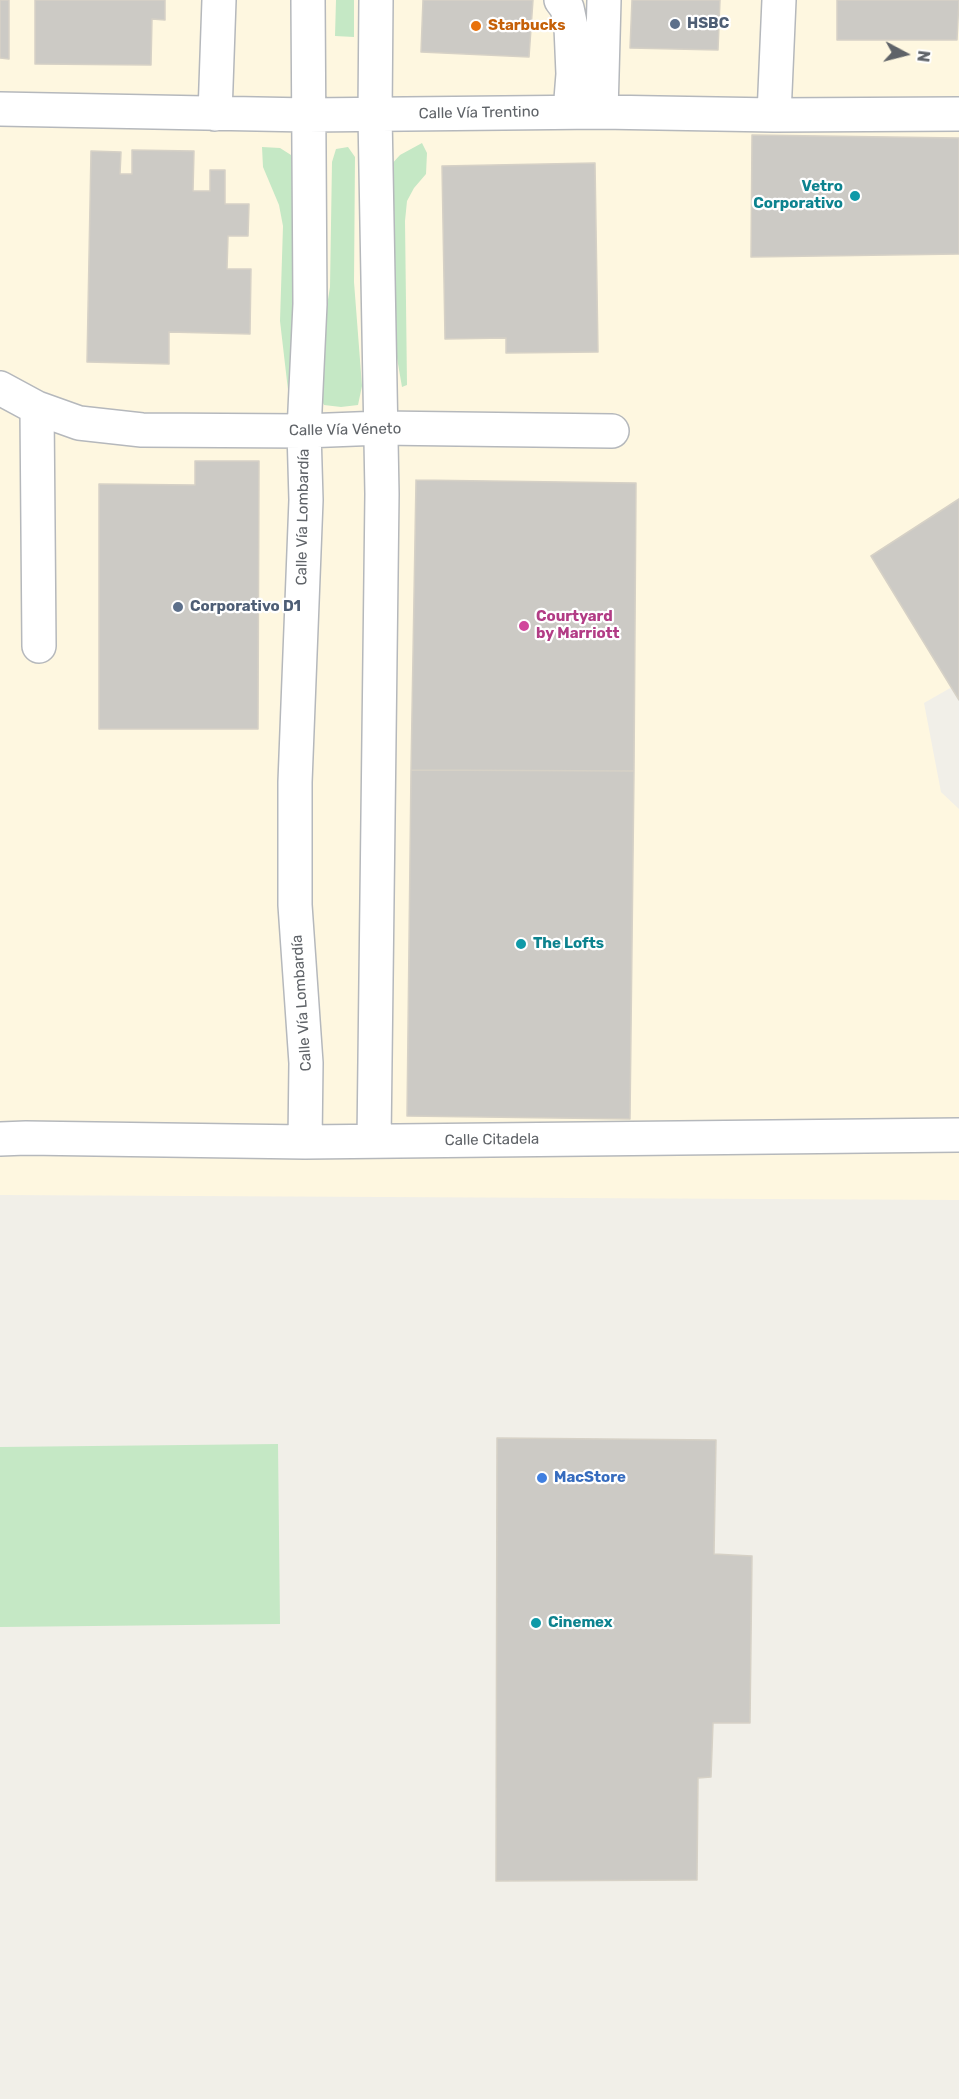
<!DOCTYPE html>
<html>
<head>
<meta charset="utf-8">
<style>
  body { margin:0 }
  #map { position:relative; width:959px; height:2099px; overflow:hidden; background:#f1efe8; font-family:Rubik,sans-serif }
  canvas { display:block }
  .north { position:absolute; left:875px; top:24px; width:60px; height:60px; -webkit-text-stroke:4px #fff; paint-order:stroke; rotate:97deg; font-size:16px; font-weight:700; line-height:24px; text-align:center; color:#5f6368 }
  .north::after { content:''; display:block; margin:auto; width:21px; height:27px; background:#5f6368; clip-path:polygon(50% 0,100% 100%,50% 72%,0 100%) }
</style>
</head>
<body>
<div id="map">
<canvas width="959" height="2099"></canvas>
<div class="north">N</div>
</div>
<script>
const ctx = document.querySelector('canvas').getContext('2d');
ctx.lineJoin = 'round';
function fillPath(path, color) { ctx.fillStyle = color; ctx.fill(path, 'evenodd'); }
const poly = rows => new Path2D(rows.map(r => 'M' + r).join(''));
function trace(path, color, width, dash) { ctx.strokeStyle = color; ctx.lineWidth = width; ctx.lineCap = dash ? 'butt' : 'round'; ctx.setLineDash(dash || []); ctx.stroke(path); }
function label(font, color, halo, rows, align = 'center') {
  ctx.font = font + ' Rubik,sans-serif'; ctx.lineWidth = 4.5; ctx.setLineDash([]); ctx.textBaseline = 'middle'; ctx.strokeStyle = halo; ctx.fillStyle = color; for (const [text, x, y, turn = 0] of rows) {
    ctx.save(); ctx.translate(x, y); ctx.rotate((+turn || 0) * Math.PI / 180); ctx.textAlign = isNaN(turn) ? turn : align; if (halo) ctx.strokeText(text, 0, 0); ctx.fillText(text, 0, 0); ctx.restore();
  }
}
fillPath(poly([
  [0,0,959,0,959,683,924,703,941,792,959,809,959,1200,0,1195]
]), '#fef7e0');
fillPath(poly([
  [336,0,354,0,354,37,335,36],
  [422,143,427,153,426,174,414,188,407,201,405,221,407,385,402,387,387,300,390,166,400,155],
  [262,147,280,148,291,155,300,173,295,391,288,390,280,321,283,226,279,205,263,167],
  [348,147,355,157,354,282,362,386,358,405,341,407,324,405,317,391,322,337,330,287,332,162,336,149],
  [278,1444,280,1624,0,1627,0,1447]
]), '#c5e8c5');
const building = poly([
  [0,0,9,0,9,59,0,58,0,0],
  [35,0,165,0,165,20,152,19,151,65,35,64,35,0],
  [423,0,533,0,529,57,421,52,423,0],
  [632,0,720,0,718,50,630,48,632,0],
  [837,0,959,0,957,40,837,40,837,0],
  [752,135,959,138,959,254,751,257,752,135],
  [132,150,194,151,193,191,210,191,210,170,225,170,225,204,249,204,248,236,228,236,227,269,251,269,250,334,169,332,169,364,87,362,91,151,121,152,120,174,132,174,132,150],
  [595,163,598,352,506,353,506,338,445,339,442,166,595,163],
  [195,461,259,461,258,729,99,729,99,484,195,485,195,461],
  [416,480,636,483,634,771,411,770,416,480],
  [959,499,959,700,871,556,959,499],
  [411,770,634,771,630,1119,407,1116,411,770],
  [497,1438,716,1440,714,1554,752,1556,750,1723,713,1723,711,1777,698,1778,697,1880,496,1881,497,1438]
]);
fillPath(building, '#cccac5');
trace(building, '#d6d1c6', 1.5);
const minor = poly([
  [561,0,567,8,571,27,573,74,570,112],
  [0,109,308,115,601,112,774,115,959,114],
  [601,112,604,0],
  [215,114,219,0],
  [774,115,779,0],
  [0,388,37,408,79,423,142,430,304,431,381,428,612,431],
  [37,408,39,646],
  [0,1139,26,1138,305,1142,959,1135],
  [374,1141,382,494,375,115,376,0],
  [305,1142,306,1063,295,905,295,782,306,500,304,431,310,304,308,0]
]);
trace(minor, '#b5b8bc', 36);
trace(minor, '#fff', 33);
for (const [x, y, r, color] of [
  [675,24,6,"#5c6f8a"],
  [476,26,6,"#e8710a"],
  [855,196,6,"#0f9aa8"],
  [178,607,6,"#5c6f8a"],
  [524,626,6,"#d1479c"],
  [521,944,6,"#0f9aa8"],
  [542,1478,6,"#3f7fe0"],
  [536,1623,6,"#0f9aa8"]
]) { const dot = new Path2D(); dot.arc(x, y, r, 0, 2 * Math.PI); ctx.fillStyle = color; ctx.fill(dot); trace(dot, '#fff', 2); }
label('bold 15px', '#4e5e75', '#fff', [
  ["HSBC",687,24],
  ["Corporativo D1",190,607]
], 'left');
label('bold 15px', '#c56008', '#fff', [
  ["Starbucks",488,26]
], 'left');
label('15px', '#5f6368', '#fff', [
  ["Calle Vía Trentino",479,113,-1],
  ["Calle Vía Véneto",345,430,-1],
  ["Calle Vía Lombardía",303,517,-89],
  ["Calle Vía Lombardía",302,1003,-94],
  ["Calle Citadela",492,1140,-1]
]);
label('bold 15px', '#0d838f', '#fff', [
  ["Vetro",843,187,"right"],
  ["Corporativo",843,204,"right"],
  ["The Lofts",533,944],
  ["Cinemex",548,1623]
], 'left');
label('bold 15px', '#b23c85', '#fff', [
  ["Courtyard",536,617],
  ["by Marriott",536,634]
], 'left');
label('bold 15px', '#366cbe', '#fff', [
  ["MacStore",554,1478]
], 'left');
</script>
</body>
</html>
